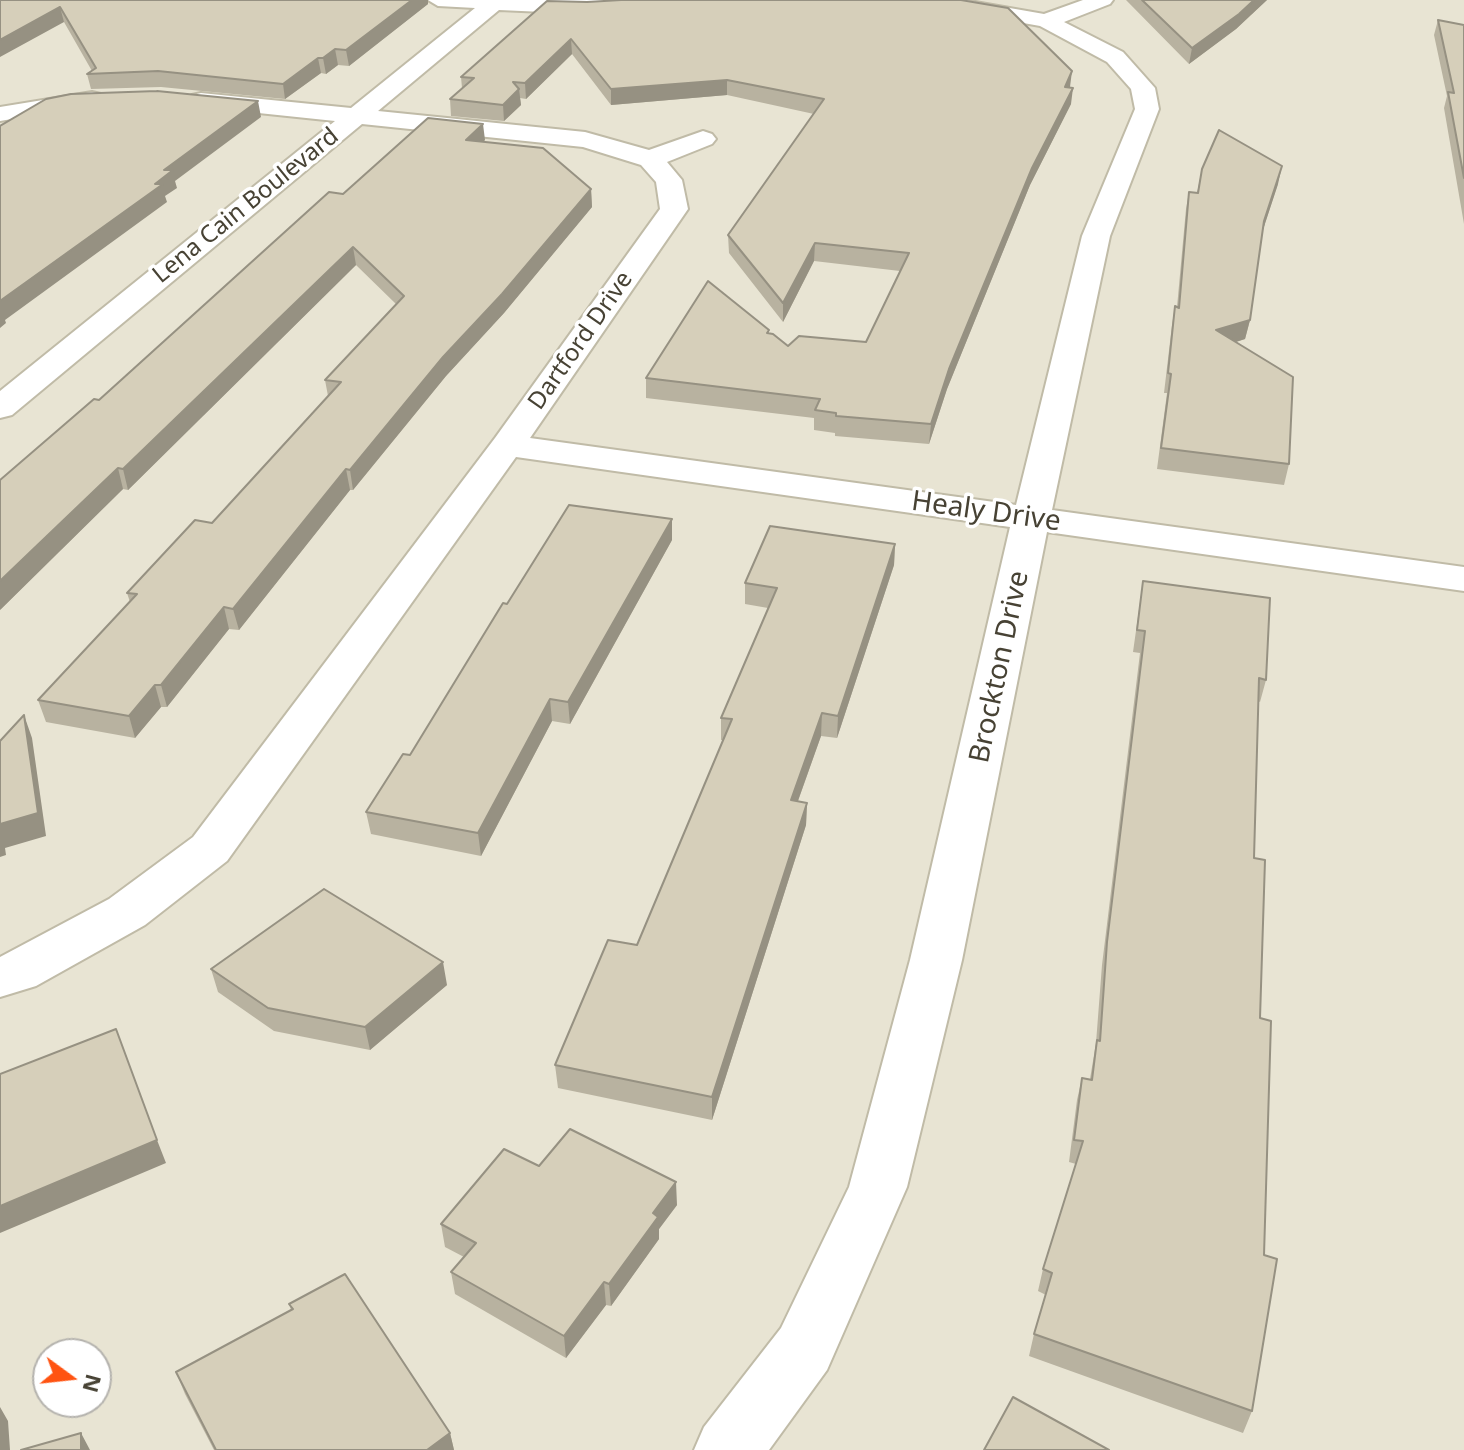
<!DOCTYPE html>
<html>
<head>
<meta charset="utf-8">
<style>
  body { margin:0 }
  #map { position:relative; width:1464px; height:1450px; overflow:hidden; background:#f4f1e5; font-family:"Noto Sans",sans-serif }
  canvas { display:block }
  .north { position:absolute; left:32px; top:1338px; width:80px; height:80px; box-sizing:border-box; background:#fff; border:2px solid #b5b3ae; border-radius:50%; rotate:105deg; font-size:22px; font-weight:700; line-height:32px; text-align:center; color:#474234 }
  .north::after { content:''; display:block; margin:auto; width:28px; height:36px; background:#ff5311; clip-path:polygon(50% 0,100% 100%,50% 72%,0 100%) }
</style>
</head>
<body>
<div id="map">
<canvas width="1464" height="1450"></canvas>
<div class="north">N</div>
</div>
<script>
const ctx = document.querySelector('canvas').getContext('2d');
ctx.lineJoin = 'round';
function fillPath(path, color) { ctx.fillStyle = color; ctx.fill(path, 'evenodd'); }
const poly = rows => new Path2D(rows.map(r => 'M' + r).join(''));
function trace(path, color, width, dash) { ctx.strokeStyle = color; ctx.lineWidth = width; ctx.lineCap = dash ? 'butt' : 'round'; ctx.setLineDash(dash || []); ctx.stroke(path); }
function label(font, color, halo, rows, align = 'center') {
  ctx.font = font + ' "Noto Sans",sans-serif'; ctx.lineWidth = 7; ctx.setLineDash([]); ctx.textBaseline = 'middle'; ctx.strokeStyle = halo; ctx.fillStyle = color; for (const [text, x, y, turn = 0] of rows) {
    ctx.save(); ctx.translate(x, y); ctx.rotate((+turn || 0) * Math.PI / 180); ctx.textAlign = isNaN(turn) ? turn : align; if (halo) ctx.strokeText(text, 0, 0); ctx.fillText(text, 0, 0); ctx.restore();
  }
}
fillPath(poly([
  [0,0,1464,0,1464,1450,0,1450],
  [48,1354,96,1354,96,1402,48,1402]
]), '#e8e4d3');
const minor = poly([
  [428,0,707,0,697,6,588,14,499,10,378,111,585,132,649,150,703,131,712,134,716,139,712,144,667,162,682,180,688,209,530,438,1016,505,1082,236,1135,109,1131,89,1107,62,1040,26,929,6,919,0,964,0,1044,14,1083,0,1113,0,1110,4,1064,22,1123,52,1155,88,1159,109,1110,236,1052,510,1464,567,1464,591,1047,532,962,960,907,1187,827,1370,769,1450,694,1450,704,1427,781,1328,849,1187,910,960,1010,527,516,457,227,861,145,925,36,986,0,997,0,957,109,899,193,837,495,438,660,209,656,182,641,165,583,147,362,124,12,415,0,418,0,391,335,121,201,107,192,105,189,100,192,95,201,93,351,108,475,8,438,6,428,0],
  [92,92,101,94,104,99,101,104,0,121,0,107,92,92]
]);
trace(minor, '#c0bba7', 4);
fillPath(minor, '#fff');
fillPath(poly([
  [0,0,428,0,428,4,349,66,338,65,326,74,321,73,285,99,161,87,91,89,87,74,92,71,64,22],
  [1126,0,1267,0,1236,29,1189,64],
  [587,2,1069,88,1071,104,1030,185,947,389,929,444,835,436,835,433,814,430,814,418,646,398,646,378,769,330,769,334,788,346,866,342,900,271,814,261,783,322,729,253,728,235,814,114,727,95,611,105,572,54,526,99,520,98,521,105,504,121,451,116,450,99,462,88,461,77],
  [1438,20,1464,25,1464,224,1444,108,1447,96,1434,35],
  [485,140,483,142,591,189,592,207,504,313,446,376,353,490,350,490,239,630,229,629,167,707,161,707,135,738,46,722,38,700,130,602,127,593,212,523,328,396,325,380,396,304,356,265,128,490,123,489,0,610,99,400,343,194],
  [1202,169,1278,184,1262,232,1250,320,1245,339,1235,342,1289,464,1284,485,1157,469,1167,393,1164,393,1172,325,1175,306,1177,307,1186,209,1189,192,1197,193],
  [672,540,570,724,552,721,481,856,371,834,366,812,410,755,507,604],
  [895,544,894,565,837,738,821,736,798,801,807,803,806,825,712,1120,558,1088,555,1065,637,945,723,740,721,740,721,718,768,608,745,604,745,583],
  [1143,581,1266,680,1260,702,1258,701,1254,858,1260,1018,1252,1411,1243,1433,1029,1356,1034,1334,1046,1295,1038,1291,1043,1269,1076,1164,1069,1162,1077,1100,1082,1078,1090,1079,1096,1043,1102,965,1140,653,1133,652],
  [211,969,447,985,370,1050,274,1031,218,992],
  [539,1166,677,1205,659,1229,659,1239,611,1306,606,1305,566,1358,455,1294,451,1272,464,1257,445,1247,441,1224],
  [289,1304,450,1433,454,1450,214,1450,185,1394,176,1372,291,1310]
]), '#b8b2a0');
fillPath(poly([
  [412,0,428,0,428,4,349,66,346,50],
  [1254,0,1267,0,1236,29,1189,64,1192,48],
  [60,7,64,22,0,57,0,40],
  [571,39,572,54,526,99,525,83],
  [335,49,338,65,326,74,323,58],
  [318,58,321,73,285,99,283,84],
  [1072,71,1070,87,1063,103,1065,87],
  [727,80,727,95,611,105,611,89],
  [1073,88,1071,104,1030,185,947,389,929,444,931,424,949,369,1032,168],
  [519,89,521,105,504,121,503,105],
  [258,101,261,117,175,181,177,188,165,196,167,202,5,320,6,323,0,328,0,301,155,184,164,170],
  [483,124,485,140,468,157,466,140],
  [1282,166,1278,184,1260,239,1264,221],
  [591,189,592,207,504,313,446,376,353,490,350,470,443,357],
  [815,243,814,261,783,322,783,303],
  [353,247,356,265,128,490,123,469],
  [1250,320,1245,339,1212,350,1216,330],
  [118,468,123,489,0,610,0,581],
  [346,469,350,490,239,630,233,609],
  [672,519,672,540,570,724,568,702],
  [895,544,894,565,837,738,838,716],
  [224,607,229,629,167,707,161,685],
  [155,685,161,707,135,738,129,716],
  [550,699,552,721,481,856,478,833],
  [822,713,821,736,790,823,791,800],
  [24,715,32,738,46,836,5,848,6,855,0,857,0,824],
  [807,803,806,825,712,1120,712,1097],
  [443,962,447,985,370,1050,365,1027],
  [157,1140,166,1163,0,1233,0,1206],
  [676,1182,677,1205,659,1229,659,1239,611,1306,609,1284,653,1213],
  [604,1282,606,1305,566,1358,564,1336],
  [0,1407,8,1421,10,1450,0,1450],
  [81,1433,90,1450,81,1450],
  [450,1433,454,1450,427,1450]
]), '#969182');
const building = poly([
  [0,0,412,0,346,50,335,49,323,58,318,58,283,84,158,71,87,74,96,68,60,7,0,40,0,0],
  [621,0,961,0,1008,8,1072,71,1065,87,1073,88,1032,168,949,369,931,424,836,416,836,413,815,410,820,399,646,378,708,281,769,330,767,333,773,334,788,346,799,336,866,342,909,253,815,243,783,303,728,235,824,99,727,80,611,89,571,39,525,83,513,82,519,89,503,105,450,99,474,78,461,77,547,1,587,2,621,0],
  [1142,0,1254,0,1239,14,1192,48,1142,0],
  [1438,20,1464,25,1464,178,1448,92,1454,93,1438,20],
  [157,91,258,101,164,170,173,170,155,184,163,184,0,301,0,126,46,99,71,94,157,91],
  [428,118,483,124,466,140,543,148,591,189,502,294,443,357,350,470,346,469,233,609,224,607,161,685,155,685,129,716,38,700,137,594,127,593,195,520,212,523,341,382,325,380,404,296,353,247,123,469,118,468,0,581,0,480,94,399,99,400,329,192,343,194,428,118],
  [1219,130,1282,166,1264,221,1250,320,1216,330,1293,377,1289,464,1161,448,1171,374,1168,373,1175,306,1179,308,1189,192,1198,193,1202,169,1219,130],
  [569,505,672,519,568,702,550,699,478,833,366,812,403,754,410,755,503,603,507,604,569,505],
  [770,526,895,544,838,716,822,713,791,800,807,803,712,1097,555,1065,608,940,637,945,732,719,721,718,777,588,745,583,770,526],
  [1143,581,1270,598,1266,680,1259,678,1254,858,1265,860,1260,1018,1271,1021,1264,1255,1277,1259,1252,1411,1034,1334,1052,1273,1043,1269,1083,1141,1074,1140,1082,1078,1092,1080,1097,1040,1100,1041,1107,942,1145,631,1137,630,1143,581],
  [24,715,38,813,0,824,0,741,24,715],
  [324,889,443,962,365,1027,268,1008,211,969,324,889],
  [116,1029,157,1140,0,1206,0,1074,116,1029],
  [570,1129,676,1182,653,1213,658,1217,609,1284,604,1282,564,1336,451,1272,476,1243,441,1224,504,1149,539,1166,570,1129],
  [345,1274,450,1433,427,1450,216,1450,176,1372,293,1309,289,1304,345,1274],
  [1013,1397,1109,1450,984,1450,1013,1397],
  [81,1433,81,1450,21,1450,81,1433]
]);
fillPath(building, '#d6cfba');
trace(building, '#969182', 2);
label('24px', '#474234', '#fff', [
  ["Lena Cain Boulevard",246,206,-39],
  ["Dartford Drive",581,341,-55]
]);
label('28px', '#474234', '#fff', [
  ["Healy Drive",986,512,8],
  ["Brockton Drive",1000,667,-78]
]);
</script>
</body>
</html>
